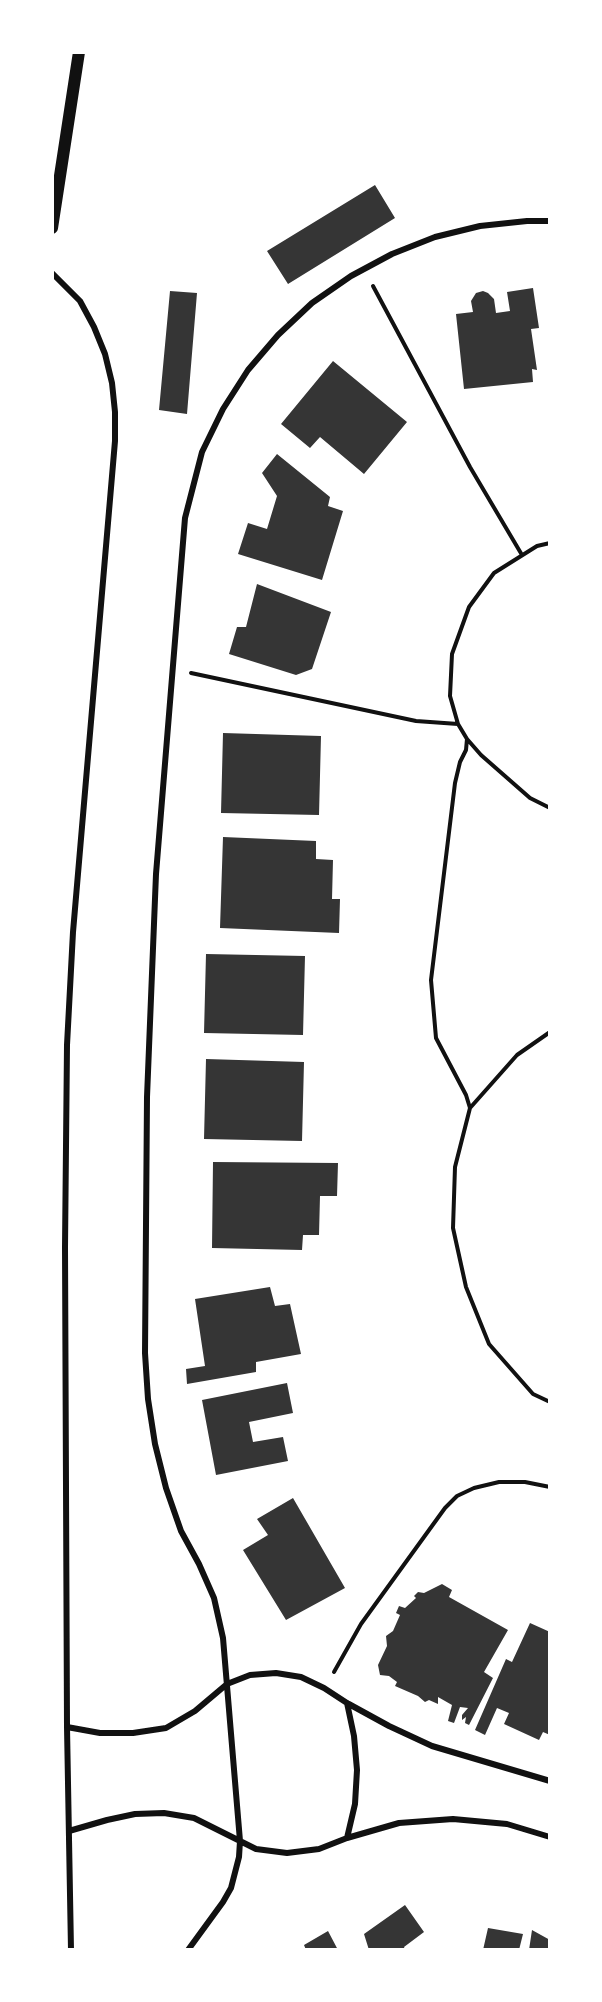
<!DOCTYPE html>
<html>
<head>
<meta charset="utf-8">
<style>
  body { margin:0 }
  #map { position:relative; width:602px; height:2002px; overflow:hidden; background:#fff; font-family:Mulish,sans-serif }
  canvas { display:block }
  .frame { position:absolute; inset:0; border:54px solid #fff; pointer-events:none }
</style>
</head>
<body>
<div id="map">
<canvas width="602" height="2002"></canvas>
<div class="frame"></div>
</div>
<script>
const ctx = document.querySelector('canvas').getContext('2d');
ctx.lineJoin = 'round';
function fillPath(path, color) { ctx.fillStyle = color; ctx.fill(path, 'evenodd'); }
const poly = rows => new Path2D(rows.map(r => 'M' + r).join(''));
function trace(path, color, width, dash) { ctx.strokeStyle = color; ctx.lineWidth = width; ctx.lineCap = dash ? 'butt' : 'round'; ctx.setLineDash(dash || []); ctx.stroke(path); }
fillPath(poly([
  [375,185,395,218,288,284,267,251],
  [533,288,539,328,531,329,537,370,532,369,533,382,464,389,456,314,473,312,471,301,476,293,483,291,488,293,494,299,496,313,510,311,507,292],
  [170,291,197,293,187,414,159,410],
  [333,361,407,422,364,474,320,437,310,448,281,424],
  [277,454,330,497,328,506,343,511,322,580,238,554,248,523,267,529,277,496,262,473],
  [257,584,331,612,312,669,296,675,229,654,237,627,246,627],
  [223,733,321,736,319,815,221,813],
  [223,837,316,841,316,859,333,860,332,899,340,899,339,933,220,928],
  [206,954,305,956,303,1035,204,1033],
  [206,1059,304,1062,302,1141,204,1139],
  [213,1162,338,1163,337,1196,320,1196,319,1235,303,1235,302,1250,212,1248],
  [270,1287,275,1306,290,1304,301,1354,256,1362,256,1372,187,1384,186,1369,205,1366,195,1299],
  [287,1383,293,1413,249,1422,253,1442,283,1437,288,1461,216,1475,202,1400],
  [293,1498,345,1588,286,1620,243,1550,268,1535,257,1519],
  [442,1584,452,1590,449,1597,508,1630,484,1672,493,1678,469,1725,465,1723,466,1717,462,1720,462,1715,468,1708,460,1707,454,1723,448,1721,452,1705,438,1697,438,1704,429,1700,425,1702,418,1696,395,1686,397,1682,389,1676,380,1675,378,1665,387,1646,386,1636,393,1631,400,1615,396,1613,399,1606,405,1608,416,1598,414,1596,418,1592,424,1593],
  [530,1623,550,1632,550,1735,543,1732,539,1740,504,1724,509,1713,497,1708,485,1735,475,1730,506,1659,512,1662],
  [405,1905,424,1932,404,1947,405,1950,369,1950,364,1934],
  [488,1928,523,1934,519,1950,483,1950],
  [532,1930,550,1940,548,1950,529,1950],
  [328,1931,338,1950,306,1950,304,1945]
]), '#353535');
trace(poly([
  [373,286,470,467,522,555],
  [191,673,416,721,458,724],
  [467,739,481,755,530,798,550,808],
  [550,1032,517,1055,470,1108,455,1167,453,1228,466,1287,489,1344,533,1394,550,1402],
  [470,1108,466,1095,436,1038,431,980,455,783,460,762,466,750,467,739,458,724,450,696,452,654,469,607,494,573,537,546,550,543],
  [334,1672,361,1624,445,1508,457,1496,474,1488,499,1482,525,1482,550,1487]
]), '#111', 4);
trace(poly([
  [52,273,80,301,94,327,105,354,112,383,115,412,115,441,73,932,67,1045,65,1247,67,1727,71,1950],
  [347,1703,354,1736,357,1770,355,1804,347,1838],
  [67,1727,100,1733,133,1733,166,1728,195,1711,227,1684,250,1675,276,1673,301,1677,324,1688,347,1703,389,1726,432,1746,550,1781],
  [69,1831,107,1820,135,1814,164,1813,194,1818,256,1849,287,1853,319,1849,347,1838,399,1823,453,1819,507,1824,550,1837],
  [188,1950,223,1902,231,1888,239,1857,240,1841,223,1638,214,1598,199,1564,181,1531,166,1488,155,1444,148,1399,145,1353,147,1097,156,874,185,518,202,452,223,409,248,370,278,335,312,303,351,276,392,254,435,237,480,226,527,221,550,221]
]), '#111', 6);
trace(poly([
  [52,228,79,52]
]), '#111', 12);
</script>
</body>
</html>
